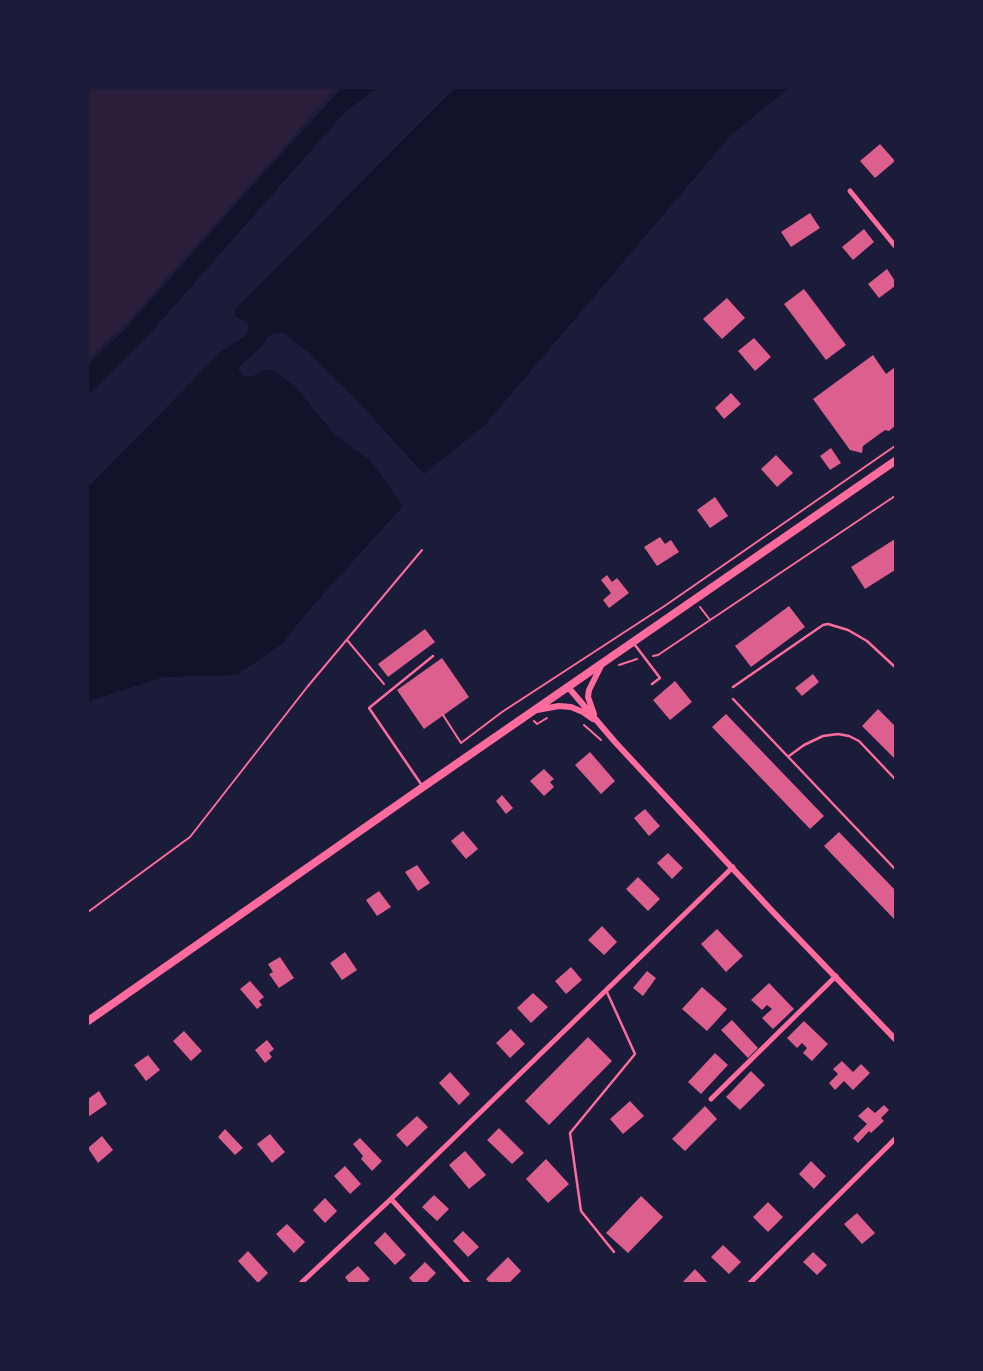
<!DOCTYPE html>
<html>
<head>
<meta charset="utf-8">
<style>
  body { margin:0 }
  #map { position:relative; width:983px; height:1371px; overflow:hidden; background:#1b1b3a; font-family:"PT Sans Narrow",sans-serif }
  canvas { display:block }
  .frame { position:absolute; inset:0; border:89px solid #1b1b3a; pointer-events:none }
</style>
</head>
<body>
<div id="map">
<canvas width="983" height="1371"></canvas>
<div class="frame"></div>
</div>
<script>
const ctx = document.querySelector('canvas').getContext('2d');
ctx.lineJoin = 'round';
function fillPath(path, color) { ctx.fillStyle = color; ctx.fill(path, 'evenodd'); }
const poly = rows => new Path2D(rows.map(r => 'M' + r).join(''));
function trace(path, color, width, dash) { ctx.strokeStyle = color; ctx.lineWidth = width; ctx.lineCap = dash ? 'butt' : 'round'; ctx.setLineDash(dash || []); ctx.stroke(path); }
fillPath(poly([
  [88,88,336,88,128,321,88,359]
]), '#2a1e3b');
fillPath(poly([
  [342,88,377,88,344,113,153,330,88,395,88,365,127,327,270,166],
  [455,88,789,88,731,135,484,426,424,474,353,396,309,353,284,333,275,332,267,338,263,345,239,367,239,371,243,376,251,377,266,369,278,373,298,390,335,435,370,460,403,506,308,611,283,643,237,675,164,677,92,700,88,704,88,487,223,350,244,337,248,331,248,324,243,320,236,317,235,313,236,308]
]), '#12122b');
fillPath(poly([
  [880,144,895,161,875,178,860,161],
  [810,213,820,228,791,247,781,232],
  [864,229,874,242,853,260,842,247],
  [887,269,895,281,895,286,879,298,868,284],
  [804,289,846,345,826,360,784,304],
  [727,298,745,318,722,339,703,319],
  [754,338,771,357,755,371,738,351],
  [873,355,886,374,895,367,895,426,889,431,885,430,863,446,862,453,850,450,813,399],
  [731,393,741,404,724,419,715,408],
  [831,448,841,463,830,470,820,456],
  [776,455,793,473,777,487,761,469],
  [715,497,728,516,710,528,697,510],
  [660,537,665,544,671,540,679,552,657,566,644,547],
  [895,539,895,570,865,589,851,567],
  [607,575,612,582,617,578,629,593,609,608,603,600,611,593,601,580],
  [789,606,805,627,751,667,735,646],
  [425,629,435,642,388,677,378,664],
  [442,658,469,697,424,729,397,690],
  [813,674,819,682,802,696,795,688],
  [675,681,692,702,670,720,653,700],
  [878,709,895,726,895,759,862,726],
  [726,714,824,816,810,829,712,727],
  [590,752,615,781,601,794,575,765],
  [544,769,554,779,550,782,554,787,544,796,530,781],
  [502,795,513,808,506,814,496,801],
  [645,809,660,826,649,836,634,818],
  [463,831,478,849,466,859,451,841],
  [839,832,895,890,895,920,824,846],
  [668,853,683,868,672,879,657,863],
  [417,865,430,883,418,891,405,872],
  [638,877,660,899,648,911,626,889],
  [379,891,391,907,377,916,366,900],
  [602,926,617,942,604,955,588,940],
  [717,929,743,956,726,972,701,944],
  [345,952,357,970,342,980,330,963],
  [280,957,294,978,279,988,269,974,273,972,268,964],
  [571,967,582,980,566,994,555,981],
  [647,971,656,978,643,996,633,988],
  [250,981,264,997,259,1001,262,1005,257,1009,240,989],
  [769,983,794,1009,773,1029,762,1018,772,1009,767,1005,762,1010,751,1000],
  [702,987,727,1009,707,1031,682,1009],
  [533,993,548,1007,531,1023,517,1008],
  [732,1020,758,1048,748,1058,721,1030],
  [804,1021,828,1044,812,1061,803,1053,807,1048,802,1043,797,1048,787,1038],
  [511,1029,525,1044,510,1058,496,1043],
  [184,1031,202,1051,191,1061,173,1041],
  [588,1037,612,1061,549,1125,525,1101],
  [267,1040,274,1049,269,1053,272,1057,265,1063,255,1050],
  [715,1053,728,1065,701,1094,688,1082],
  [148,1055,160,1070,146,1081,134,1065],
  [842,1061,853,1072,861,1064,870,1073,853,1090,844,1081,835,1090,829,1083,838,1074,833,1069],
  [751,1071,765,1085,740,1110,726,1097],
  [450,1072,470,1094,459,1105,439,1083],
  [99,1091,107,1104,88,1117,88,1099],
  [630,1101,644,1116,623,1134,610,1119],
  [884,1105,889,1110,881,1118,884,1121,871,1133,869,1131,858,1143,853,1138,867,1124,858,1116,868,1107,875,1113],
  [705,1106,717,1119,685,1151,672,1139],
  [417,1116,428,1127,407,1147,396,1135],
  [499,1128,524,1153,512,1164,487,1140],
  [225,1129,243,1148,235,1155,218,1137],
  [270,1134,285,1152,272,1163,257,1144],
  [102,1136,113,1150,98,1163,88,1148],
  [360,1138,382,1161,372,1171,361,1159,363,1156,353,1144],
  [465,1151,486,1175,469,1189,449,1165],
  [546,1159,569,1184,548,1203,526,1179],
  [811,1161,826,1176,814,1189,799,1174],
  [345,1166,361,1184,350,1194,334,1176],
  [434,1195,449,1209,437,1221,422,1207],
  [641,1196,663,1217,628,1253,606,1233],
  [325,1198,337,1211,325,1223,313,1210],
  [768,1202,783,1217,768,1232,753,1217],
  [857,1213,875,1233,862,1244,844,1224],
  [287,1224,305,1242,294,1253,276,1234],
  [463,1231,479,1247,468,1257,453,1241],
  [385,1232,406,1255,395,1265,374,1243],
  [723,1245,741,1262,729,1274,711,1257],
  [248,1251,268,1273,258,1283,238,1261],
  [813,1252,827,1265,817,1275,803,1262],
  [508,1257,521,1271,508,1284,491,1284,486,1279],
  [425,1262,436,1273,425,1284,415,1284,409,1278],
  [358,1266,370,1279,365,1284,350,1284,345,1277],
  [695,1269,709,1284,681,1284]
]), '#dd5f8e');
trace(poly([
  [700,607,710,620],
  [347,640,384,684],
  [653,656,658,655,895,496],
  [619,665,637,659],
  [443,715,461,743,502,712,666,605,895,446],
  [534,721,537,724,547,718],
  [584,725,601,740],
  [88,912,190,837,308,686,422,550]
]), '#ff6b9d', 2);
trace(poly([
  [635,645,660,678,652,684],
  [733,687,823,625,828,624,848,630,867,641,895,667],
  [733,699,895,869],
  [789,756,804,745,823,736,838,734,849,736,859,741,895,779],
  [421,784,369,708,433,656],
  [606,990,635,1054,570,1133,581,1211,614,1252]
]), '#ff6b9d', 2.5);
trace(poly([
  [850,191,895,246],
  [711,1099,836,976],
  [391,1199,469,1284],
  [300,1284,391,1199,733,867],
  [749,1284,895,1139]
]), '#ff6b9d', 5);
trace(poly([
  [568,687,615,742,774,913,895,1039],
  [537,710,559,706,571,707,583,712,593,719],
  [594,714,588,697,589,690,601,666]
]), '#ff6b9d', 6);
trace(poly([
  [88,1021,423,787,895,461]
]), '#ff6b9d', 8);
</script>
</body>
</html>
